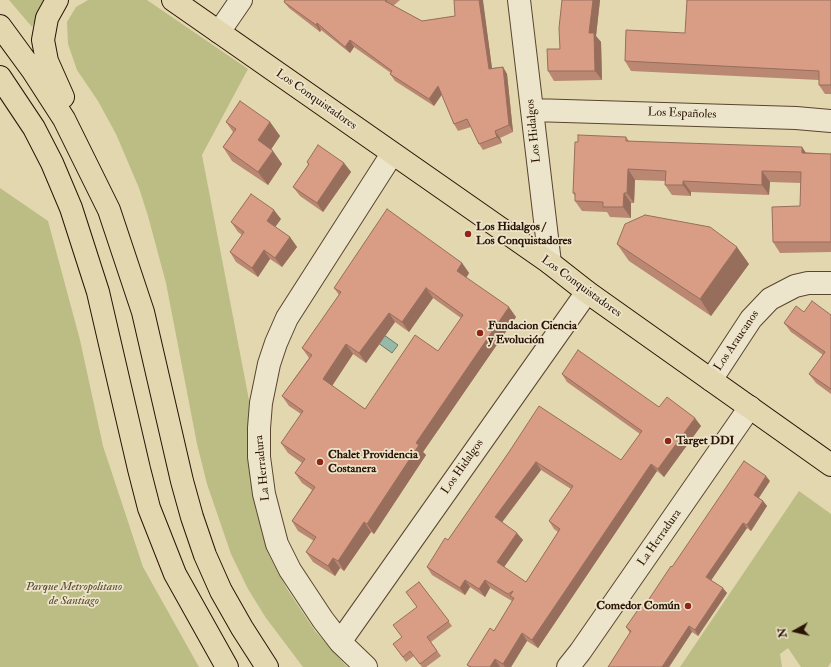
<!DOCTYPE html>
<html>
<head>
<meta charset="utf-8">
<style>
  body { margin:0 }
  #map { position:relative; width:831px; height:667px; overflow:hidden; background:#e3d7af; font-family:"IM FELL Double Pica",serif }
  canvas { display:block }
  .north { position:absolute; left:775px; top:611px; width:40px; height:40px; -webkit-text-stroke:3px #ede5cb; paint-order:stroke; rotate:262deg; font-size:11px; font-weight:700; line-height:16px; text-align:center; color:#2b1406 }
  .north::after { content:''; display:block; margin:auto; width:14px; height:18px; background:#2b1406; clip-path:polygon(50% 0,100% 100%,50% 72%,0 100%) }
</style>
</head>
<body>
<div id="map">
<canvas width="831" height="667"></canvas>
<div class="north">N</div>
</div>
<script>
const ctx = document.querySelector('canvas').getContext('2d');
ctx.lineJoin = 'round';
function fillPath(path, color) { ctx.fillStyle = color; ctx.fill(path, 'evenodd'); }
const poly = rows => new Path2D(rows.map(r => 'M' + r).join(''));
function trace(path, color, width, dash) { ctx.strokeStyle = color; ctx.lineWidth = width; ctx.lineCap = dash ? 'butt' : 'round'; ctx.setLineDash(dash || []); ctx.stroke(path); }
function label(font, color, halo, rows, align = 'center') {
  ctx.font = font + ' "IM FELL Double Pica",serif'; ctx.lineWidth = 3.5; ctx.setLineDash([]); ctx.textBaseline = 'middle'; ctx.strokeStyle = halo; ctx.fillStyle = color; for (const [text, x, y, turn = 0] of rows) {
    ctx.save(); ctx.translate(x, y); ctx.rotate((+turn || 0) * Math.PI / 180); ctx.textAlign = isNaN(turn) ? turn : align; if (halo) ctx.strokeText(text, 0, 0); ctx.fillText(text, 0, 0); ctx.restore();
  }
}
fillPath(poly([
  [9,0,44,0,32,27],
  [88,0,147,0,248,69,202,155,249,400,255,507,269,555,287,589,315,631,347,667,303,667,266,618,248,589,231,554,207,484,197,444,166,283,148,216,139,188,116,134,98,101,77,70,68,44,67,22,76,7],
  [0,188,48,221,80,340,103,446,143,567,199,667,0,667],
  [799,491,831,514,831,662,828,667,801,667,788,648,780,654,782,667,680,667]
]), '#bcbc85');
const water = poly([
  [380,332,398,345,392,353,374,340,380,332]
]);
fillPath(water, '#96baa7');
trace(water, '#6b7867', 1);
const minor = poly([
  [519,0,550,263],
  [219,32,241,0],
  [532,110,796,118,831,121],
  [711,380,751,319,770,299,795,286,808,283,831,283],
  [340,642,587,292],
  [366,667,340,642,323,620,290,570,277,544,264,494,259,457,259,428,261,403,269,364,276,343,287,318,392,154],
  [568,667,580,652,750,407]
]);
const major = poly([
  [173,0,550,263,587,292,831,465]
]);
const highway = poly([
  [57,0,47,18,43,40,47,61,63,97],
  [0,26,33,71,64,119,109,210,143,312,182,481,192,517,205,555,221,591,242,628,267,667],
  [0,77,34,128,52,163,71,208,98,292,139,469,149,508,175,574,227,667]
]);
trace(minor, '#594530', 24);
trace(major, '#2b1406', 24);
trace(highway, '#2b1406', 24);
trace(minor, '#ede5cb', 22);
trace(major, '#e3d7af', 22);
trace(highway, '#e3d7af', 22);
fillPath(poly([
  [285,0,400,0,393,6,422,21,455,16,483,4,492,68,503,67,507,74,513,132,500,138,502,143,483,150,479,144,471,127,458,131,454,124,442,94,434,106,395,81,390,74,391,73,354,47,350,53,321,30,320,32,289,8,284,2],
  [562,0,600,0,596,36,601,42,602,80,554,81,548,71,560,49],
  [831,0,831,94,825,94,819,85,819,80,631,71,625,61,685,33],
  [226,122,270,122,280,136,271,149,282,164,268,185,232,161,223,147,233,132],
  [626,137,629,141,831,154,831,252,780,253,773,242,800,206,801,183,770,182,769,195,691,192,691,196,672,195,665,185,665,181,635,180,634,203,631,203,631,218,610,217,607,212,582,211,575,201,575,196,573,193,578,142],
  [307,162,344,163,351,172,323,212,300,196,293,187,308,165],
  [281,219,275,227,290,237,297,247,282,267,270,259,258,277,236,262,230,252,242,235,238,232,231,222],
  [617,244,749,264,711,316,629,261],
  [462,263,469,273,466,278,516,317,423,452,426,455,374,534,371,532,344,571,340,568,335,576,313,562,306,552,314,541,298,531,292,521,312,490,302,483,295,473,302,463,288,453,281,443,301,414,289,406,282,396,309,358,302,348,339,295,334,288],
  [433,298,461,318,438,351,365,409,332,386,353,354,366,363,395,322,409,332],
  [804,312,831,315,831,394,816,383,809,374,823,355,791,332,784,323],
  [562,374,659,407,701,426,664,477,657,471,538,648,527,641,511,667,469,667,467,665,494,631,512,601,490,588,485,597,470,587,465,595,432,575,427,567,448,540,509,452,621,460,640,434,567,382],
  [541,470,571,489,549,521,554,529,558,532,526,582,504,567,523,540,502,522],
  [770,481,759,498,763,501,767,506,751,531,747,528,711,580,727,593,698,636,692,632,669,667,608,667,630,633,626,627,645,605],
  [419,582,452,626,431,642,441,656,426,667,422,667,414,656,406,662,393,644,402,637,417,607]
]), '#ba8772');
fillPath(poly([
  [479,0,483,0,493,76,489,69],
  [593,0,600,0,596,36,601,42,602,80,595,71,589,33],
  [317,23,321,30,320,32,316,25],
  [350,40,354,47,350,53,345,47],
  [503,67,507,74,513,132,509,125],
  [438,86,443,93,434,106,429,99],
  [270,122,280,136,268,154,258,140],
  [495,131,500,138,502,143,497,137],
  [802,147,809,157,802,153],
  [273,151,282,164,268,185,258,172],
  [344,163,351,172,323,212,317,203],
  [628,169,635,180,634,203,627,193],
  [762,171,770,182,769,195,762,185],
  [683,181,691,192,691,196,683,185],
  [624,193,631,203,631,218,623,207],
  [274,210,281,219,273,230,267,221],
  [290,237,297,247,282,267,275,258],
  [737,247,749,264,711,316,700,299],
  [264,250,270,259,258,277,252,268],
  [462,263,469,273,464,281,457,271],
  [426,288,433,298,409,332,402,322],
  [509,307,516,317,423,452,426,455,374,534,367,524,416,443],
  [389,313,395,322,366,363,359,353],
  [346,344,353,354,330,389,323,379],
  [695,418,701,426,664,477,658,469],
  [536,462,541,470,500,525,495,517],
  [651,464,657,471,538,648,532,640],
  [766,476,770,481,757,500,754,495],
  [763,501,767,506,751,531,747,525],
  [364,522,371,532,344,571,338,561],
  [743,523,747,528,710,582,706,577],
  [517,533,523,540,502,570,497,562],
  [333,558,340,568,335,576,328,566],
  [465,580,470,587,465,595,460,588],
  [485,580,490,588,485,597,479,589],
  [723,588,727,593,698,636,695,630],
  [689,626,692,632,669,667,662,667],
  [522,633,527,641,511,667,505,667,503,664],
  [495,659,500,667,490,667]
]), '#976e5c');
const building = poly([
  [285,0,387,0,385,1,422,21,455,16,454,0,479,0,489,69,503,67,509,125,495,131,497,137,479,144,467,119,454,124,438,86,429,99,390,74,392,71,350,40,345,47,317,23,316,25,284,2,285,0],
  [562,0,593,0,589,33,594,33,595,71,548,71,547,49,560,49,559,28,562,0],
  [687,0,831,0,831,85,819,85,819,71,625,61,626,30,685,33,687,0],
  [240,101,270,122,258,140,273,151,258,172,223,147,236,129,226,122,240,101],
  [578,135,626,137,626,141,802,147,802,153,831,154,831,242,773,242,772,207,800,206,801,172,762,171,762,185,683,181,683,185,665,185,666,171,628,169,627,193,624,193,623,207,603,207,603,202,575,201,575,193,573,193,575,142,578,142,578,135],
  [318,145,344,163,317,203,293,187,309,164,307,162,318,145],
  [251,194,274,210,267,221,290,237,275,258,264,250,252,268,230,252,244,232,231,222,251,194],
  [387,209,462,263,457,271,509,307,416,443,419,445,367,524,364,522,338,561,333,558,328,566,306,552,316,537,292,521,315,487,295,473,305,459,281,443,303,411,282,396,312,355,302,348,341,292,334,288,387,209],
  [426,288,463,315,438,351,415,335,365,409,323,379,346,344,359,353,389,313,402,322,426,288],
  [645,215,710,227,737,247,700,299,617,244,625,224,645,215],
  [812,301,831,315,831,389,809,374,825,352,784,323,796,306,804,312,812,301],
  [578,350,659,407,667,397,695,418,658,469,651,464,532,640,522,633,503,664,495,659,490,667,471,667,467,665,490,628,494,631,514,598,510,596,513,591,508,594,485,580,479,589,465,580,460,588,427,567,445,538,448,540,509,452,539,406,621,460,642,431,562,374,578,350],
  [536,462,573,486,549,521,560,529,526,582,497,562,517,533,495,517,536,462],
  [744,461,766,476,754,495,763,501,747,525,743,523,706,577,723,588,695,630,689,626,662,667,608,667,631,631,626,627,642,604,645,605,671,566,672,567,744,461],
  [419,582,449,621,427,637,437,651,420,664,410,651,403,657,393,644,402,637,393,625,417,607,406,592,419,582]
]);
fillPath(building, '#d89d84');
trace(building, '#976e5c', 1);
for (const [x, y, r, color] of [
  [468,234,4,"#8f2418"],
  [480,333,4,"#8f2418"],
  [668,441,4,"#8f2418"],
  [320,462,4,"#8f2418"],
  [688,606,4,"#8f2418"]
]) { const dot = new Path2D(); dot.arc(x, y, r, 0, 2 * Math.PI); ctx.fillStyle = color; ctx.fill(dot); trace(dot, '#ede5cb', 1.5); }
label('12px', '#2b1406', '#ede5cb', [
  ["Los Conquistadores",316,100,35],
  ["Los Españoles",682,114,2],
  ["Los Hidalgos",534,131,-96],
  ["Los Conquistadores",581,287,36],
  ["Los Araucanos",737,341,-56],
  ["Los Hidalgos",463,467,-55],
  ["La Herradura",263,468,-96],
  ["La Herradura",660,538,-55]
]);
label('bold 12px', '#2b1406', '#ede5cb', [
  ["Los Hidalgos /",476,227],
  ["Los Conquistadores",476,241],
  ["Fundacion Ciencia",488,326],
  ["y Evolución",488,340],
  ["Target DDI",676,441],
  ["Chalet Providencia",328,455],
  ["Costanera",328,469],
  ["Comedor Común",680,606,"right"]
], 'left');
label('italic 12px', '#56462c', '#ede5cb', [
  ["Parque Metropolitano",74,587],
  ["de Santiago",74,601]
]);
</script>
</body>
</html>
